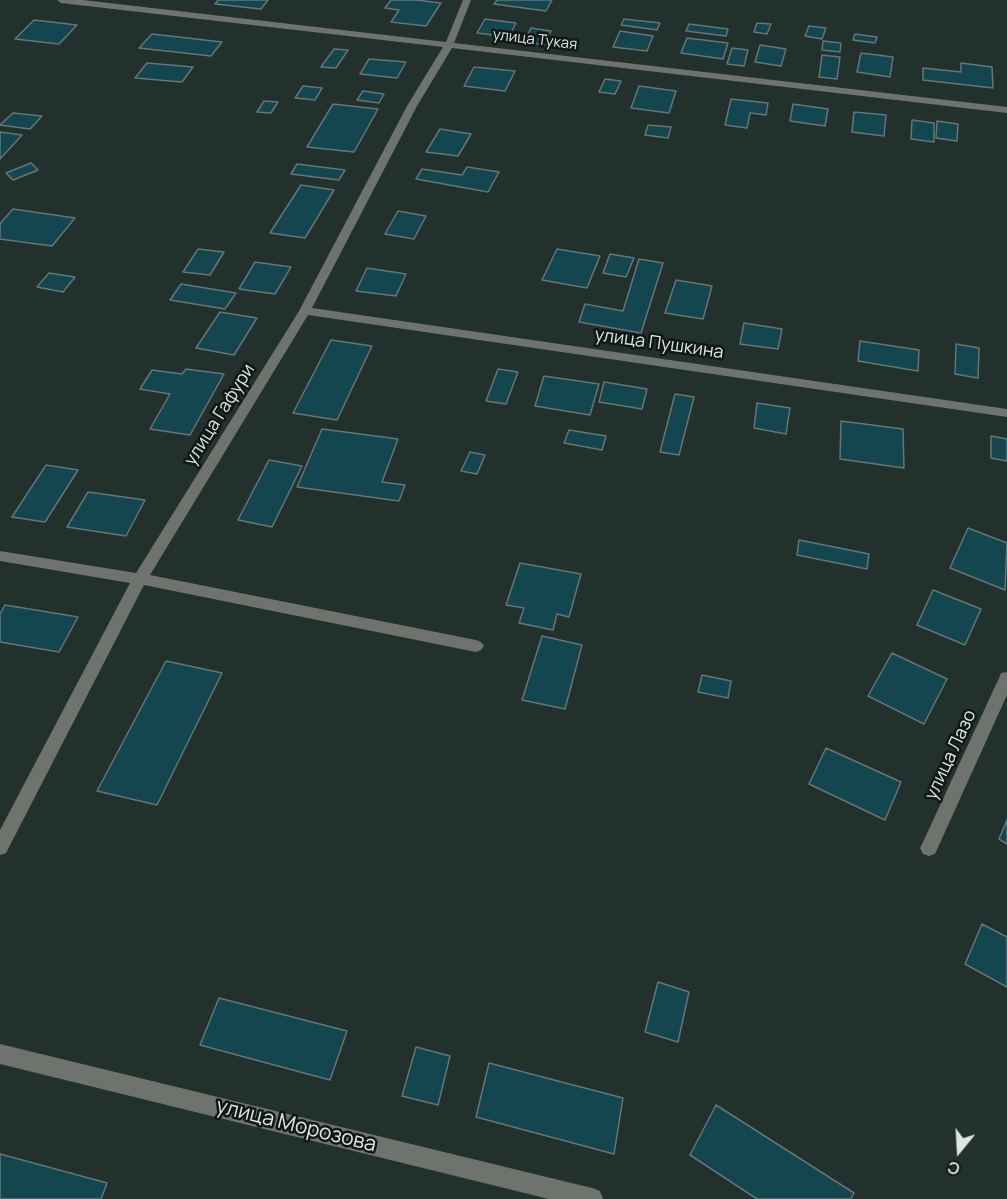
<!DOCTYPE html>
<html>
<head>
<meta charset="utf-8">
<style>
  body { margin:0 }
  #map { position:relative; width:1007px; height:1199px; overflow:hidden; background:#23312d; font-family:Manrope,sans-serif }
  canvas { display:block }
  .north { position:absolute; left:929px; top:1121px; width:60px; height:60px; -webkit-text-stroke:4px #111716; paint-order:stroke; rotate:198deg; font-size:16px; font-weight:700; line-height:24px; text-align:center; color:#dde5e3 }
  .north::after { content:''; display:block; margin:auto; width:21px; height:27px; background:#dde5e3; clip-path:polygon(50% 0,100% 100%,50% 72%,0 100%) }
</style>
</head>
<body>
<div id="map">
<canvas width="1007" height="1199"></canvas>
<div class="north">С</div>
</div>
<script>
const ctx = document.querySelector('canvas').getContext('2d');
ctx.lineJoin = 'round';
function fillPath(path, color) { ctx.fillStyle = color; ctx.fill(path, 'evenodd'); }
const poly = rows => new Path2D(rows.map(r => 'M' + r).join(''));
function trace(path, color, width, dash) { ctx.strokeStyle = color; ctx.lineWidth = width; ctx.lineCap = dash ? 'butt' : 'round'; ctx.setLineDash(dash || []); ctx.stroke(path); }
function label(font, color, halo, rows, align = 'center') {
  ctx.font = font + ' Manrope,sans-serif'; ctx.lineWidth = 5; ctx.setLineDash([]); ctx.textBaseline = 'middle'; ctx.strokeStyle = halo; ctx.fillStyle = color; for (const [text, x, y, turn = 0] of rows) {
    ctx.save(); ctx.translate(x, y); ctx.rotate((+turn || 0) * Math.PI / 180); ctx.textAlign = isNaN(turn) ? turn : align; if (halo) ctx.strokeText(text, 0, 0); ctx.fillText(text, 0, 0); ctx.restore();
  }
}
const building = poly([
  [218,0,268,0,261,9,215,4,218,0],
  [391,0,416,0,441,3,426,26,391,22,399,10,385,8,391,0],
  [497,0,552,0,546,11,494,4,497,0],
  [485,19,516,23,509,37,477,33,485,19],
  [624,19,660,23,657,30,621,25,624,19],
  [34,20,77,25,59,44,15,39,34,20],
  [757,23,771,24,767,34,754,32,757,23],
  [689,24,728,29,726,36,686,31,689,24],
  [809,26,826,28,822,39,805,36,809,26],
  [531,28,551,31,545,45,524,42,531,28],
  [620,31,653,36,647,51,613,47,620,31],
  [152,34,222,42,211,56,139,48,152,34],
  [855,34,877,37,875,43,853,40,855,34],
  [687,38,728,43,723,59,681,53,687,38],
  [823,41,841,43,840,52,822,50,823,41],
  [760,45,786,49,781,66,755,62,760,45],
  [732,48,748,50,744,66,727,64,732,48],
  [334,49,348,50,336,68,321,67,334,49],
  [861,53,893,57,890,77,857,72,861,53],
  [822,55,840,57,837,79,819,77,822,55],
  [369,59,406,62,397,78,360,74,369,59],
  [147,63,193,67,182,82,135,78,147,63],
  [961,63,992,67,993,88,923,80,923,68,961,72,961,63],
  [474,67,515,71,505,91,464,86,474,67],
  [605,79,621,81,615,94,599,92,605,79],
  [303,86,322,88,315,100,295,98,303,86],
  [639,86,676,91,669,113,631,108,639,86],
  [363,91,384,94,379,103,357,100,363,91],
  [731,99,768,103,766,115,750,113,747,128,725,125,731,99],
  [264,101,278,102,271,113,257,112,264,101],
  [333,104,378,109,354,152,307,147,333,104],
  [793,104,828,109,825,126,790,121,793,104],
  [854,112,886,115,884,136,852,132,854,112],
  [13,113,42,116,30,129,0,125,13,113],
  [912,120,934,123,934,142,911,139,912,120],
  [937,121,958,124,957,141,936,138,937,121],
  [648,125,671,127,668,138,645,135,648,125],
  [440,129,471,134,458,156,426,152,440,129],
  [0,132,22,135,0,159,0,132],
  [31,163,38,170,13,180,6,173,31,163],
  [297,164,345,170,339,180,291,174,297,164],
  [467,167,499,172,488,192,416,179,422,169,462,175,467,167],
  [301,185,334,190,305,238,270,233,301,185],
  [13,209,75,218,52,246,0,239,0,224,13,209],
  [398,211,426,216,414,239,385,234,398,211],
  [198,249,224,252,210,275,183,272,198,249],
  [557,249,600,256,587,288,542,280,557,249],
  [610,254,634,258,626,277,603,273,610,254],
  [639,259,663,263,641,333,579,322,585,304,623,311,639,259],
  [255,262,291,267,275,294,239,289,255,262],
  [367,268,406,274,396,296,356,291,367,268],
  [49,273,75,277,63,292,37,287,49,273],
  [676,280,712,286,703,319,665,313,676,280],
  [181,284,236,293,225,309,170,300,181,284],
  [220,312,257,318,234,355,196,348,220,312],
  [744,323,782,329,778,349,740,344,744,323],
  [331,340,372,346,337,420,293,413,331,340],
  [860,341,919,350,918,371,858,361,860,341],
  [956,344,979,348,978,378,955,374,956,344],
  [186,369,224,374,190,435,150,429,170,394,140,389,152,370,182,374,186,369],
  [498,369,518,372,506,404,486,401,498,369],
  [544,376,599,384,590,415,535,406,544,376],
  [604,382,647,389,642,409,599,402,604,382],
  [675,394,694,397,679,455,660,452,675,394],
  [757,403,790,408,786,434,754,428,757,403],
  [841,421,903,429,904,468,840,459,841,421],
  [322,429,398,439,382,482,405,485,399,501,297,487,322,429],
  [569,430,606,436,602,450,564,443,569,430],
  [991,436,1007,439,1007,461,991,458,991,436],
  [470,452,485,455,477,474,461,471,470,452],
  [269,460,302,466,272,527,238,520,269,460],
  [46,465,78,470,45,522,12,517,46,465],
  [88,492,145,500,126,536,67,527,88,492],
  [968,528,1007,543,1005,590,950,568,968,528],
  [799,540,869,554,867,569,797,555,799,540],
  [520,563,581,574,569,617,557,614,553,630,519,623,524,608,506,605,520,563],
  [933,590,981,609,965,645,917,625,933,590],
  [5,605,78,617,59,652,0,642,0,614,5,605],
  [542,636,582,645,565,709,522,700,542,636],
  [892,653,947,679,924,724,868,696,892,653],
  [166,661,222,673,157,805,97,791,166,661],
  [702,675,731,681,728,698,698,692,702,675],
  [826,748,901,782,885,820,809,784,826,748],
  [1007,820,1007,844,999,839,1007,820],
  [982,924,1007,937,1007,987,965,964,982,924],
  [658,982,689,992,678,1042,645,1032,658,982],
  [219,998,347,1031,330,1080,200,1045,219,998],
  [416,1047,450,1056,438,1105,402,1096,416,1047],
  [489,1063,623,1098,614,1154,476,1117,489,1063],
  [716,1105,854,1193,851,1199,757,1199,690,1155,716,1105],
  [0,1154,107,1183,101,1199,0,1199,0,1154]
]);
fillPath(building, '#13464f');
trace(building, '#657578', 1.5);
fillPath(poly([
  [57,0,83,0,446,42,463,0,471,0,454,43,1007,107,1007,113,452,48,417,106,312,308,1007,409,1007,417,308,315,150,575,476,640,481,642,484,646,481,650,476,652,144,585,6,853,0,855,0,830,130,583,0,561,0,551,136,573,299,311,407,106,443,47,61,3,57,0],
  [1007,672,1007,695,935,854,929,856,923,854,920,848,923,842,999,678,1001,673,1007,672],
  [0,1044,592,1188,600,1191,603,1199,549,1199,0,1064,0,1044]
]), '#6f736e');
label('15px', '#dde5e3', '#111716', [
  ["улица Тукая",535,40,7]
]);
label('18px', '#dde5e3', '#111716', [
  ["улица Пушкина",659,344,8],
  ["улица Гафури",220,415,-58],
  ["улица Лазо",951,755,-65]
]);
label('21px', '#dde5e3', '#111716', [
  ["улица Морозова",296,1126,14]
]);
</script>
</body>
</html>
